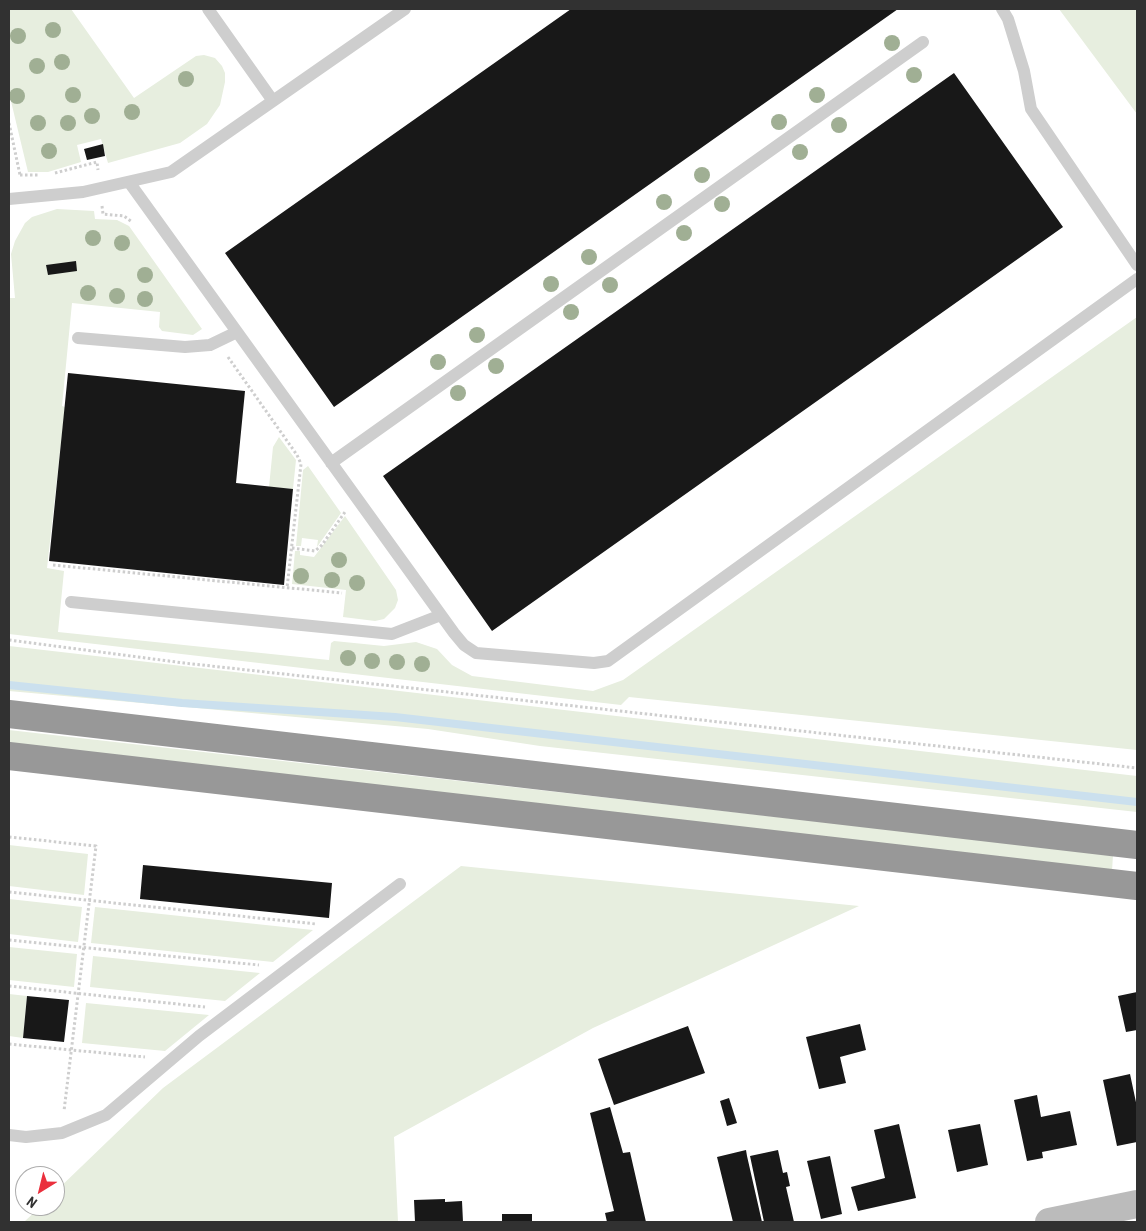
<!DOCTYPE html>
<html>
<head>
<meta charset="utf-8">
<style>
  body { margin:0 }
  #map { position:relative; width:1146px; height:1231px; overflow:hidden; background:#fff; font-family:"Roboto Condensed",sans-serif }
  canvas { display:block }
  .frame { position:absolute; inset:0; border:10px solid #313131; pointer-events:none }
  .north { position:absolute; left:15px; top:1166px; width:50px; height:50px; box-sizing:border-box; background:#fff; border:1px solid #adadad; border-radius:50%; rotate:216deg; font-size:14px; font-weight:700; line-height:20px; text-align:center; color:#313131 }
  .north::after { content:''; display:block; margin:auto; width:18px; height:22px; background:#ea303d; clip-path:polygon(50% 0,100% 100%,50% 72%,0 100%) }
</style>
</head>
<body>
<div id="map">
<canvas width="1146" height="1231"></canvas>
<div class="frame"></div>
<div class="north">N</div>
</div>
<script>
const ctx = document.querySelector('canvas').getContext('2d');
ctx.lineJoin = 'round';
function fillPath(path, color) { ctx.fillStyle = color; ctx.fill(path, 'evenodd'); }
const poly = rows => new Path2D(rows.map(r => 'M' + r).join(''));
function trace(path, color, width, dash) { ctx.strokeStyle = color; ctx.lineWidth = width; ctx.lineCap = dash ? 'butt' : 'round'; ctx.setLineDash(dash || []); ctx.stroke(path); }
fillPath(poly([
  [9,9,71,9,134,98,196,56,204,55,215,58,222,66,225,73,225,82,220,105,207,124,180,143,108,163,101,139,77,145,81,162,48,172,28,172,9,93],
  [1059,9,1137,9,1137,114],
  [57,209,94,211,95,219,117,220,129,226,202,329,193,335,162,331,159,327,160,312,72,303,62,406,65,407,47,568,64,571,58,632,329,660,331,643,334,641,384,646,416,642,437,649,452,665,472,676,593,691,623,680,1137,317,1137,750,629,697,621,705,9,634,9,298,15,298,11,254,15,241,25,223,32,217],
  [279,437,296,460,293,489,269,487,273,447],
  [308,466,341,513,317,547,318,540,302,538,301,546,296,546,303,470],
  [345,516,396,590,398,600,395,608,384,619,375,621,343,617,346,590,292,584,295,551,300,551,300,555,314,557],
  [9,646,1137,776,1137,812,540,746,428,729,9,691],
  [9,730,1113,855,1112,871,9,748],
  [9,845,88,854,84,895,9,886],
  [461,866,859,906,593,1028,394,1137,398,1222,24,1222,41,1206,55,1206,55,1192,163,1088],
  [9,899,82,907,78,942,9,934],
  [95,907,313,930,273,962,91,943],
  [9,947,77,954,74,987,9,980],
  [93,956,260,973,225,1001,90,987],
  [9,994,27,996,23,1038,9,1036],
  [86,1003,209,1015,165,1051,82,1043]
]), '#e7eedf');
trace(poly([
  [9,685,182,703,395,717,1137,802]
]), '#cbe0ee', 8);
fillPath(poly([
  [571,9,898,9,334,407,225,253],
  [954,73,1063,227,492,631,383,476],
  [103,144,105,156,87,160,84,149],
  [76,261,77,271,48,275,46,265],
  [68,373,245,391,236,483,293,489,284,585,49,561],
  [143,865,332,883,329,918,140,899],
  [1137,992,1137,1030,1126,1032,1118,996],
  [27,996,69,1000,64,1042,23,1038],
  [860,1024,866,1050,840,1057,846,1083,819,1089,806,1037],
  [688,1026,705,1073,614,1105,598,1059],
  [1130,1074,1137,1107,1137,1142,1117,1146,1103,1080],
  [1037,1095,1041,1117,1070,1111,1077,1145,1042,1152,1043,1158,1027,1161,1014,1100],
  [729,1098,737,1123,727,1126,720,1101],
  [610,1107,623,1153,630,1152,646,1222,607,1222,605,1213,614,1211,590,1113],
  [899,1124,916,1198,858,1211,851,1187,885,1178,874,1130],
  [980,1124,988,1165,957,1172,948,1130],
  [746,1150,747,1156,762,1222,733,1222,717,1157],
  [778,1150,783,1173,787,1172,790,1186,786,1187,794,1222,764,1222,750,1156],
  [830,1156,842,1214,821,1219,807,1161],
  [445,1199,445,1202,462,1201,463,1222,415,1222,414,1200],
  [502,1214,532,1214,532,1222,502,1222]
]), '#181818');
trace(poly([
  [9,123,20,175],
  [55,173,97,162,98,170],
  [20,175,39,175],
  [102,206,103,214,124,216,132,222],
  [228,357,297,455,301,464,287,588],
  [292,548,315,551,322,545,345,512],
  [53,565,342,593],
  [9,640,184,663,1137,768],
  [9,837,96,846,64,1111],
  [9,892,316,924],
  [9,940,259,965],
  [9,986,205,1007],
  [9,1044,145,1057]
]), '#cecece', 3, [2.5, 2.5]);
trace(poly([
  [208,9,273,101],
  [1002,9,1008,19,1024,71,1031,109,1137,265],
  [129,182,454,633,464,645,476,653,594,663,608,661,1137,279],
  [9,199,83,192,171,172,405,9],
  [78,338,185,347,210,345,237,332],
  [331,463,923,42],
  [71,602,392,634,441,615],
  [9,1135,26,1137,62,1133,106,1115,199,1036,400,884]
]), '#cecece', 12);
trace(poly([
  [1049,1222,1137,1204]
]), '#bbb', 28);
trace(poly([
  [9,714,1137,845],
  [9,756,1137,886]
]), '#989898', 28);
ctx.fillStyle = '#a0af94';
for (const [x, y] of [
  [53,30],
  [18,36],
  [892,43],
  [62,62],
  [37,66],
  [914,75],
  [186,79],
  [73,95],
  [817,95],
  [17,96],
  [132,112],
  [92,116],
  [779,122],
  [38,123],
  [68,123],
  [839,125],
  [49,151],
  [800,152],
  [702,175],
  [664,202],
  [722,204],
  [684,233],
  [93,238],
  [122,243],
  [589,257],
  [145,275],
  [551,284],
  [610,285],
  [88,293],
  [117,296],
  [145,299],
  [571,312],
  [477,335],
  [438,362],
  [496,366],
  [458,393],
  [339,560],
  [301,576],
  [332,580],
  [357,583],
  [348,658],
  [372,661],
  [397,662],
  [422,664]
]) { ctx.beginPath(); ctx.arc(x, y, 8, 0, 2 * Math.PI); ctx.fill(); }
</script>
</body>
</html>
